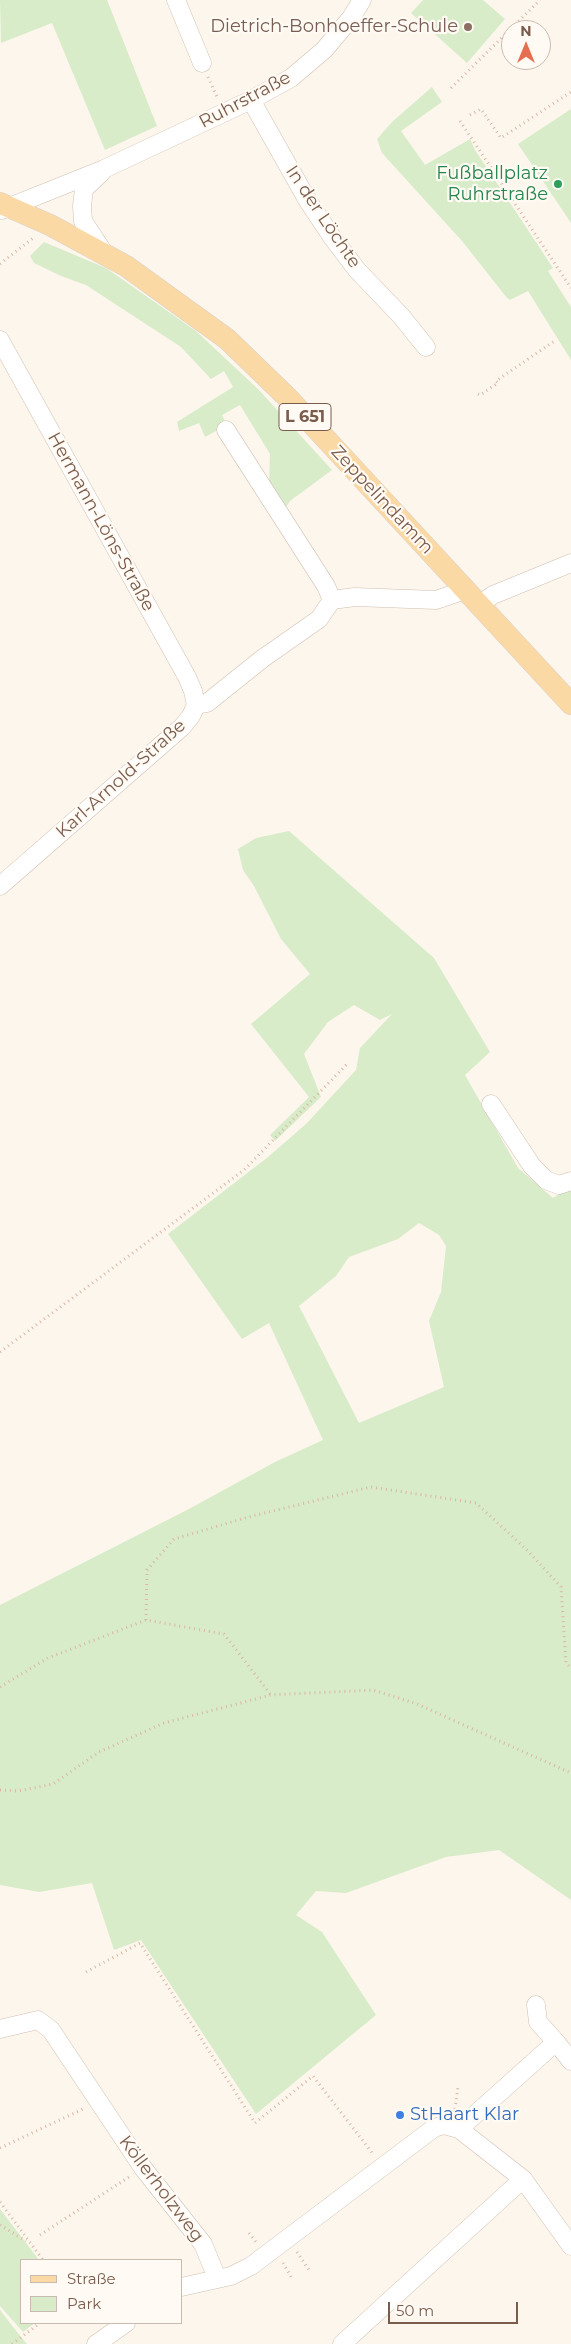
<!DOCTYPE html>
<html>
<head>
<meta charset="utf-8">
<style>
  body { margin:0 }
  #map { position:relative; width:571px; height:2344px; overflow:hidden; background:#fdf6ec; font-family:Montserrat,sans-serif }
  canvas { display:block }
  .legend { position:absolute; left:20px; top:2259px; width:162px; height:65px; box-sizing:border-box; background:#fffaf3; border:1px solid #cabbb1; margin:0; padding:6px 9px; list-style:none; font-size:15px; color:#7a5c4d }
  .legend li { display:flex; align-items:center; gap:10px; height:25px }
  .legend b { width:25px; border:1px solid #cabbb1 }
  .north { position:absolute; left:501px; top:20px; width:50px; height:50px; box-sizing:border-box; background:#fffaf3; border:1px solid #cabbb1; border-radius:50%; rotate:0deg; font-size:14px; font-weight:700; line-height:20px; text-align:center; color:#7a5c4d }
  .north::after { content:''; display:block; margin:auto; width:18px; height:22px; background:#e76f51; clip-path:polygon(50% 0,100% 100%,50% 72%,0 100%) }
  .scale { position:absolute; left:388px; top:2302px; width:130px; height:22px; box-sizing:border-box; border:2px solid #7a5c4d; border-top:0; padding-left:6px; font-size:15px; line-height:18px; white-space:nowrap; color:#7a5c4d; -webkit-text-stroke:4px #fffaf3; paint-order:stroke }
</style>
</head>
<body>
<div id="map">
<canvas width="571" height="2344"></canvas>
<ul class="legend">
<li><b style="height:6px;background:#fbd9a5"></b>Straße</li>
<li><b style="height:14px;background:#d8ecc9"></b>Park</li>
</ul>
<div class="north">N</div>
<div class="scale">50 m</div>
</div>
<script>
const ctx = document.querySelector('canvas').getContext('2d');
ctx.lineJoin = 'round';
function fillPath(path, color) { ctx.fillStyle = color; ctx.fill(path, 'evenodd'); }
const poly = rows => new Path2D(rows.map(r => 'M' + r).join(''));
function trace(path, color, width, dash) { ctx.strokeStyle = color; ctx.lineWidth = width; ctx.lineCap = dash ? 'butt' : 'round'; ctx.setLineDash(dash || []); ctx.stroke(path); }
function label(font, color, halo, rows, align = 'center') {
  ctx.font = font + ' Montserrat,sans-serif'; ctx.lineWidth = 4.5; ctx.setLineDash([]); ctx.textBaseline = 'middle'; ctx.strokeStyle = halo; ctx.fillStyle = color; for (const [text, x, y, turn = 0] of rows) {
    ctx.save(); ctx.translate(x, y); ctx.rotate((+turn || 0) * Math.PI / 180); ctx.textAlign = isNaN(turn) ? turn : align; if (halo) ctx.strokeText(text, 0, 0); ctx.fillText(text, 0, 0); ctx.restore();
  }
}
fillPath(poly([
  [0,0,107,0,157,126,105,150,52,23,1,43],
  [423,0,483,0,505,19,467,63,411,13],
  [432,87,442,102,401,131,425,165,470,139,475,150,553,268,548,271,571,307,571,360,528,291,510,300,507,298,462,241,382,153,377,139,393,121],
  [571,109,571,223,518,144],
  [44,242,106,268,196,331,258,389,332,470,290,501,283,512,269,487,270,454,240,405,222,415,227,425,205,437,199,423,179,431,177,422,233,387,224,371,211,379,181,347,86,285,61,276,34,263,30,256],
  [289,831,434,958,490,1052,465,1075,518,1168,553,1198,571,1186,571,1900,499,1850,446,1857,346,1893,316,1891,296,1915,322,1932,376,2015,256,2114,141,1940,114,1950,92,1883,39,1892,0,1885,0,1605,187,1510,275,1462,323,1440,269,1323,242,1339,168,1234,268,1157,306,1124,356,1070,360,1048,392,1014,380,1020,354,1005,328,1022,304,1054,321,1097,275,1141,270,1135,309,1097,251,1024,310,974,281,939,254,886,243,870,238,849,256,838],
  [419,1223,439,1235,446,1246,441,1292,429,1321,444,1387,359,1423,299,1306,336,1276,349,1257,398,1239],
  [0,2209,39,2260,21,2260,21,2323,35,2323,23,2332,0,2306],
  [0,2310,21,2337,27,2344,0,2344]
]), '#d8ecc9');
const minor = poly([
  [176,0,202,63],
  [251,100,308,201,332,237,357,270,401,316,426,347],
  [101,173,84,189,82,206,83,221,104,253],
  [2,210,104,169,251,100,291,78,324,50,351,18,362,0],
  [0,340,187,677,193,691,196,705],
  [226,430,326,586,332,600],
  [332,600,355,597,436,600,465,590],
  [479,605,493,595,571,563],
  [196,705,207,703,262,659,319,619,332,600],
  [0,886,182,727,191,716,196,705],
  [491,1104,532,1166,546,1180,559,1185,571,1181],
  [0,2029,38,2020,51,2030,143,2168,203,2244,217,2278],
  [556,2042,571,2061],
  [459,2129,556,2042,538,2022,536,2005],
  [181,2287,231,2276,251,2266,434,2128,444,2125,459,2129,523,2179,571,2246],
  [96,2344,126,2323],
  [342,2344,523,2179]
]);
const major = poly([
  [0,203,50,225,126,266,227,339,288,398,571,704]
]);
trace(minor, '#d1beb0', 19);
trace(major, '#dad1cd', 22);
trace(poly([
  [208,77,218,99],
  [451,88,540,0],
  [470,115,481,109,501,138,571,92],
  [460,121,571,288],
  [0,264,33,238],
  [478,394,480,395,498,383,496,381,556,340],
  [0,1352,244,1170,349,1062],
  [146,1620,147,1570,174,1539,252,1516,371,1487,476,1503,527,1550,561,1587,566,1663,571,1668],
  [0,1687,48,1658,146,1620,224,1634,271,1695],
  [0,1790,18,1791,53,1784,99,1752,164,1723,271,1695,373,1690,417,1704,571,1773],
  [86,1972,140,1943,255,2123,313,2076,373,2154],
  [455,2109,458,2087],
  [0,2148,83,2109],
  [0,2202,43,2260],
  [0,2225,26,2241],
  [249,2233,256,2242],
  [40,2235,129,2177],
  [297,2252,309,2270],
  [283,2263,293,2280],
  [12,2344,40,2323]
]), '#d9b8a5', 3, [1, 4]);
trace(minor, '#fff', 18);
trace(major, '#fbd9a5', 21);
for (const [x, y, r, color] of [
  [468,27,5,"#8d6e63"],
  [558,184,5,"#2e9e5b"],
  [400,2115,5,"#3f7fe0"]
]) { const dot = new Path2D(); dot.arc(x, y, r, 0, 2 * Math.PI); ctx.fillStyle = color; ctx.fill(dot); trace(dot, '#fffaf3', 2); }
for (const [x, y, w] of [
  [305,417,52]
]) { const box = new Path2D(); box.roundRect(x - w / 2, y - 13.5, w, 27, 4); ctx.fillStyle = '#fffaf3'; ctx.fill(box); trace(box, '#7a5c4d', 1); }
label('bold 16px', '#7a5c4d', null, [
  ["L 651",305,417]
]);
label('18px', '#785e54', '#fffaf3', [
  ["Dietrich-Bonhoeffer-Schule",458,27]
], 'right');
label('18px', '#7a5c4d', '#fffaf3', [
  ["Ruhrstraße",245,100,-28],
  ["In der Löchte",323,217,56],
  ["Zeppelindamm",382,500,47],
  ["Hermann-Löns-Straße",101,522,61],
  ["Karl-Arnold-Straße",121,779,-42],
  ["Köllerholzweg",161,2189,53]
]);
label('18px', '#27864d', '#fffaf3', [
  ["Fußballplatz",548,174],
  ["Ruhrstraße",548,195]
], 'right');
label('18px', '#366cbe', '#fffaf3', [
  ["StHaart Klar",410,2115]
], 'left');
</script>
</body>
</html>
